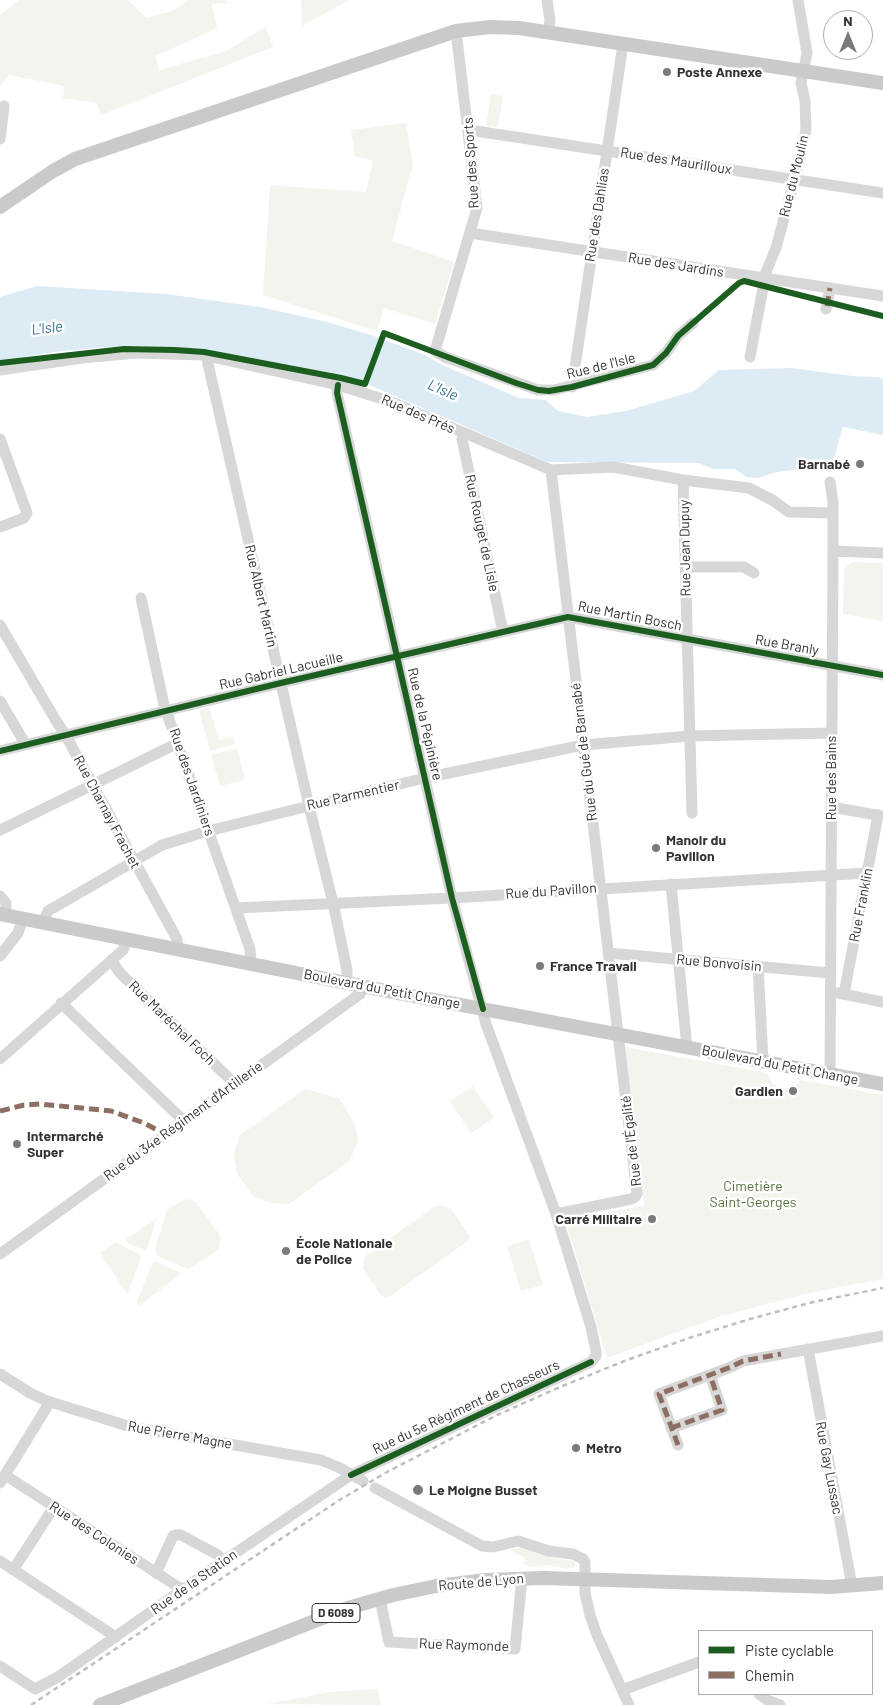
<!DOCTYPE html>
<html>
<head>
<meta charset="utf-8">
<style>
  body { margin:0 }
  #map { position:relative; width:883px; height:1705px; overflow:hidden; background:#fff; font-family:Barlow,sans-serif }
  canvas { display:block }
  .legend { position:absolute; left:698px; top:1630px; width:175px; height:65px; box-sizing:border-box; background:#fff; border:1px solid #adadad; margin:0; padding:6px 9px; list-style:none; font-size:15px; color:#333 }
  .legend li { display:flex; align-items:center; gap:10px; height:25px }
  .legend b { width:25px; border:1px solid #adadad }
  .north { position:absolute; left:823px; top:10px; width:50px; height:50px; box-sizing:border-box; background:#fff; border:1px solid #adadad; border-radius:50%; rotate:0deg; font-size:14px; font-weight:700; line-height:20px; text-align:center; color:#333 }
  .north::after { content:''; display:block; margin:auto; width:18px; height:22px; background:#7a7a7a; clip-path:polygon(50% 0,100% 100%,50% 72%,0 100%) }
</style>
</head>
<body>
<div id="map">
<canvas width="883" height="1705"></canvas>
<ul class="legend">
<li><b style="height:6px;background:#1b5e20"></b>Piste cyclable</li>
<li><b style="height:6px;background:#8d6e63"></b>Chemin</li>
</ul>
<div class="north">N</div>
</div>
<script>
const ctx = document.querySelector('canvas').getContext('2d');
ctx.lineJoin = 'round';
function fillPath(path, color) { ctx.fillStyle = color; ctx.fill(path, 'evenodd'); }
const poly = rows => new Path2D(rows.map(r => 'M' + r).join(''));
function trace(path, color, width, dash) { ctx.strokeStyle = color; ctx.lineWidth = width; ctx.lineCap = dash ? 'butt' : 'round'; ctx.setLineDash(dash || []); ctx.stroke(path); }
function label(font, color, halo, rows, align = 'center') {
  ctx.font = font + ' Barlow,sans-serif'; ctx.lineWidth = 5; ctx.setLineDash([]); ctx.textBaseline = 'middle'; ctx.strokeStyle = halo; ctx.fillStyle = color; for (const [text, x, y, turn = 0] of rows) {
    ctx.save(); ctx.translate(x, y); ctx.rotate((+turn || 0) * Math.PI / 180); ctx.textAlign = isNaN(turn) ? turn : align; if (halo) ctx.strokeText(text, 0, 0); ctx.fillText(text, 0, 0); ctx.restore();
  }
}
fillPath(poly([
  [19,0,128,0,146,18,172,11,189,0,226,0,229,3,212,4,217,28,156,56,159,70,226,51,266,27,273,47,101,115,97,103,63,98,64,86,9,75,0,86,0,15],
  [301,0,349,0,302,26],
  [491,94,503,96,498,127,486,126],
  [406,123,413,164,392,241,454,262,435,324,384,308,377,331,263,295,270,185,366,192,373,161,355,156,351,130],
  [852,562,883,563,883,621,843,614,844,569],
  [209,707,219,740,233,737,235,744,210,751,199,710],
  [237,748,245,780,220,786,211,755],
  [625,1047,767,1073,773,1084,782,1088,790,1088,796,1085,801,1080,883,1095,883,1279,809,1293,718,1317,607,1358,565,1219,644,1206,631,1106],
  [473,1086,494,1118,471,1133,450,1101],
  [305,1089,339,1098,355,1124,358,1142,349,1161,289,1204,270,1203,253,1196,237,1174,234,1154,239,1136],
  [190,1199,196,1202,219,1234,221,1239,218,1250,191,1268,188,1269,157,1256,155,1248,167,1210,183,1200],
  [439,1206,445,1206,451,1209,470,1236,468,1241,389,1297,385,1298,380,1294,363,1268,364,1259,367,1255,434,1207],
  [156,1219,147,1249,145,1251,127,1242,126,1239],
  [529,1239,543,1285,521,1291,507,1246],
  [115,1242,139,1254,141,1258,127,1294,100,1253],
  [153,1262,156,1262,179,1272,181,1274,139,1306,137,1304,137,1301],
  [521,1548,558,1559,568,1560,575,1562,575,1567,565,1569,549,1565,530,1567,523,1563,525,1558,510,1550],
  [378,1689,381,1705,267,1704,330,1692]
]), '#f1f5ed');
fillPath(poly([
  [37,286,166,294,260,307,323,321,371,335,425,355,440,364,519,398,546,400,558,411,587,417,626,411,694,391,719,370,791,368,852,376,876,377,883,379,883,435,843,427,831,468,814,467,777,472,758,478,746,477,735,469,713,469,699,463,547,462,365,383,205,349,136,346,104,347,54,352,0,361,0,297]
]), '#dcebf4');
trace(poly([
  [547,0,550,21,548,32],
  [456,31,477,208,435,351,445,357,538,390,554,390,653,365,666,353,678,336,693,323],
  [469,130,883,193],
  [0,139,4,106],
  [470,233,883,296],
  [826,309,830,288],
  [206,355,309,806,333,903,347,970,347,983],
  [750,357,766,272,776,248,802,151,806,129,805,101,801,83,807,53,798,0],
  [0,370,82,358,136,353,203,355,338,385,392,402,551,470,613,467,683,480,749,488,774,501,789,512,832,513],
  [572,387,623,44],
  [465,434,462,439,503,632],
  [0,439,27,513,24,518,0,527],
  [551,470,637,1194,635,1197,631,1199,556,1214],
  [683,480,692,813],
  [830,482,833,502,833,551,830,1075],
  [833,551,883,553],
  [685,567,744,567,754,573],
  [141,598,164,705,250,949,251,964],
  [0,625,55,719,66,736,177,939,178,949],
  [0,701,26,745],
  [0,751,281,683,568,617,883,675],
  [831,807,883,816],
  [0,830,178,743],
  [671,884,687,1048],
  [0,896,6,903,6,915],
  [236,908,452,898,867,873],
  [43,922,48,911,162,845,208,831,309,806,425,778,583,745,690,736,831,733],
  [608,953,830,973],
  [0,956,18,933,23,918],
  [111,960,120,973,235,1084],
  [758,966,763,1061],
  [838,993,883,1002],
  [844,994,878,815],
  [61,1003,184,1121],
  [0,1059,123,950,127,939],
  [0,1254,360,994,363,986],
  [808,1349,852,1586],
  [0,1374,30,1393,47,1401,131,1427,321,1460,340,1468,363,1481],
  [671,1428,722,1410,710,1375],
  [678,1445,659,1394,731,1367,743,1361,883,1336],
  [5,1475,183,1590],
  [0,1483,50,1402],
  [375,1488,482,1546,493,1547,518,1541,549,1551,573,1554,583,1559,585,1562,585,1593,590,1615,597,1635,629,1705],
  [0,1561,116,1637],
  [13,1570,54,1507],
  [156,1573,173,1536,176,1535,181,1535,218,1555,222,1562],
  [380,1599,389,1642,515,1649,522,1578],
  [0,1666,35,1689,58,1677,222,1562,351,1475,591,1362,596,1356,596,1351,591,1327,556,1214,486,1024,452,898,337,393,338,385],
  [622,1690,699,1662],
  [759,1694,769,1701,780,1705]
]), '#d7d7d7', 11);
trace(poly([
  [0,207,53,171,75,159,456,31,490,27,519,28,883,83],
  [0,914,392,992,883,1084],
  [100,1705,348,1608,393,1595,436,1586,487,1580,543,1578,831,1587,883,1583]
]), '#cacaca', 14);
trace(poly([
  [31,1705,338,1501,387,1472,497,1415,560,1387,627,1360,689,1338,750,1319,813,1302,883,1288]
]), '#bebebe', 2.5, [5, 4]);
trace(poly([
  [827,306,830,288],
  [0,1111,24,1105,40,1104,111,1111,144,1123,161,1132,164,1135],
  [671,1428,722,1410,710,1375],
  [678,1445,659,1394,731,1367,743,1361,781,1354]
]), '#8d6e63', 5, [10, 5]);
trace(poly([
  [0,363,124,349,175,350,204,352,341,378,365,384,384,333,516,383,538,390,549,391,572,387,653,365,666,353,678,336,739,283,744,281,883,316],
  [338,385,337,393,452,898,483,1009],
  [0,751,281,683,568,617,883,675],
  [351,1475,591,1362]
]), '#1b5e20', 6);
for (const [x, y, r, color] of [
  [667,72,5,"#7a7a7a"],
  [860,464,5,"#7a7a7a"],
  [656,848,5,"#7a7a7a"],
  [540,966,5,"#7a7a7a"],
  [793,1091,5,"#7a7a7a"],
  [17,1144,5,"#7a7a7a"],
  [652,1219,5,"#7a7a7a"],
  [286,1251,5,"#7a7a7a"],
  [576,1448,5,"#7a7a7a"],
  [418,1490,6,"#7a7a7a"]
]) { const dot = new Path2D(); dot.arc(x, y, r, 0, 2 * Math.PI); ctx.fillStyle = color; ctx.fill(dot); trace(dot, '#fff', 2); }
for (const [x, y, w] of [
  [336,1613,48]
]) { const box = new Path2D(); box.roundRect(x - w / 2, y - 9.5, w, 19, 4); ctx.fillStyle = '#fff'; ctx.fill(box); trace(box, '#333', 1); }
label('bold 12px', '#333', null, [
  ["D 6089",336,1613]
]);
label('bold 14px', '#333', '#fff', [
  ["Poste Annexe",677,72],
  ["Barnabé",850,464,"right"],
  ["Manoir du",666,840],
  ["Pavillon",666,856],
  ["France Travail",550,966],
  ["Gardien",783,1091,"right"],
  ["Intermarché",27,1136],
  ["Super",27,1152],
  ["Carré Militaire",642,1219,"right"],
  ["École Nationale",296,1243],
  ["de Police",296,1259],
  ["Metro",586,1448],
  ["Le Moigne Busset",429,1490]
], 'left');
label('14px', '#333', '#fff', [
  ["Rue des Maurilloux",676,161,9],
  ["Rue des Sports",471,163,-94],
  ["Rue du Moulin",794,176,-76],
  ["Rue des Dahlias",597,215,-81],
  ["Rue des Jardins",676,265,9],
  ["Rue de l'Isle",601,366,-14],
  ["Rue des Prés",418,414,23],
  ["Rue Rouget de Lisle",482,533,78],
  ["Rue Jean Dupuy",685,548,-91],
  ["Rue Albert Martin",261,596,77],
  ["Rue Martin Bosch",630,616,11],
  ["Rue Branly",787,645,10],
  ["Rue Gabriel Lacueille",281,671,-13],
  ["Rue de la Pépinière",425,724,77],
  ["Rue du Gué de Barnabé",584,752,-97],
  ["Rue des Bains",831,778,-90],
  ["Rue des Jardiniers",192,782,71],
  ["Rue Parmentier",353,795,-13],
  ["Rue Charnay Frachet",107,812,62],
  ["Rue du Pavillon",551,891,-4],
  ["Rue Franklin",861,905,-79],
  ["Rue Bonvoisin",719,963,5],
  ["Boulevard du Petit Change",382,989,11],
  ["Rue Maréchal Foch",172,1023,44],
  ["Boulevard du Petit Change",780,1065,11],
  ["Rue du 34e Régiment d'Artillerie",183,1121,-36],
  ["Rue de l'Égalité",631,1141,-97],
  ["Rue du 5e Régiment de Chasseurs",466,1407,-25],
  ["Rue Pierre Magne",180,1435,10],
  ["Rue Gay Lussac",829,1468,79],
  ["Rue des Colonies",94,1533,33],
  ["Rue de la Station",194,1582,-35],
  ["Route de Lyon",481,1582,-5],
  ["Rue Raymonde",464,1645,2]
]);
label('14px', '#55723d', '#fff', [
  ["Cimetière",753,1186],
  ["Saint-Georges",753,1202]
]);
label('italic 15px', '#3b759a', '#fff', [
  ["L'Isle",47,328,-7],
  ["L'Isle",443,390,24]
]);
</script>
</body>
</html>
